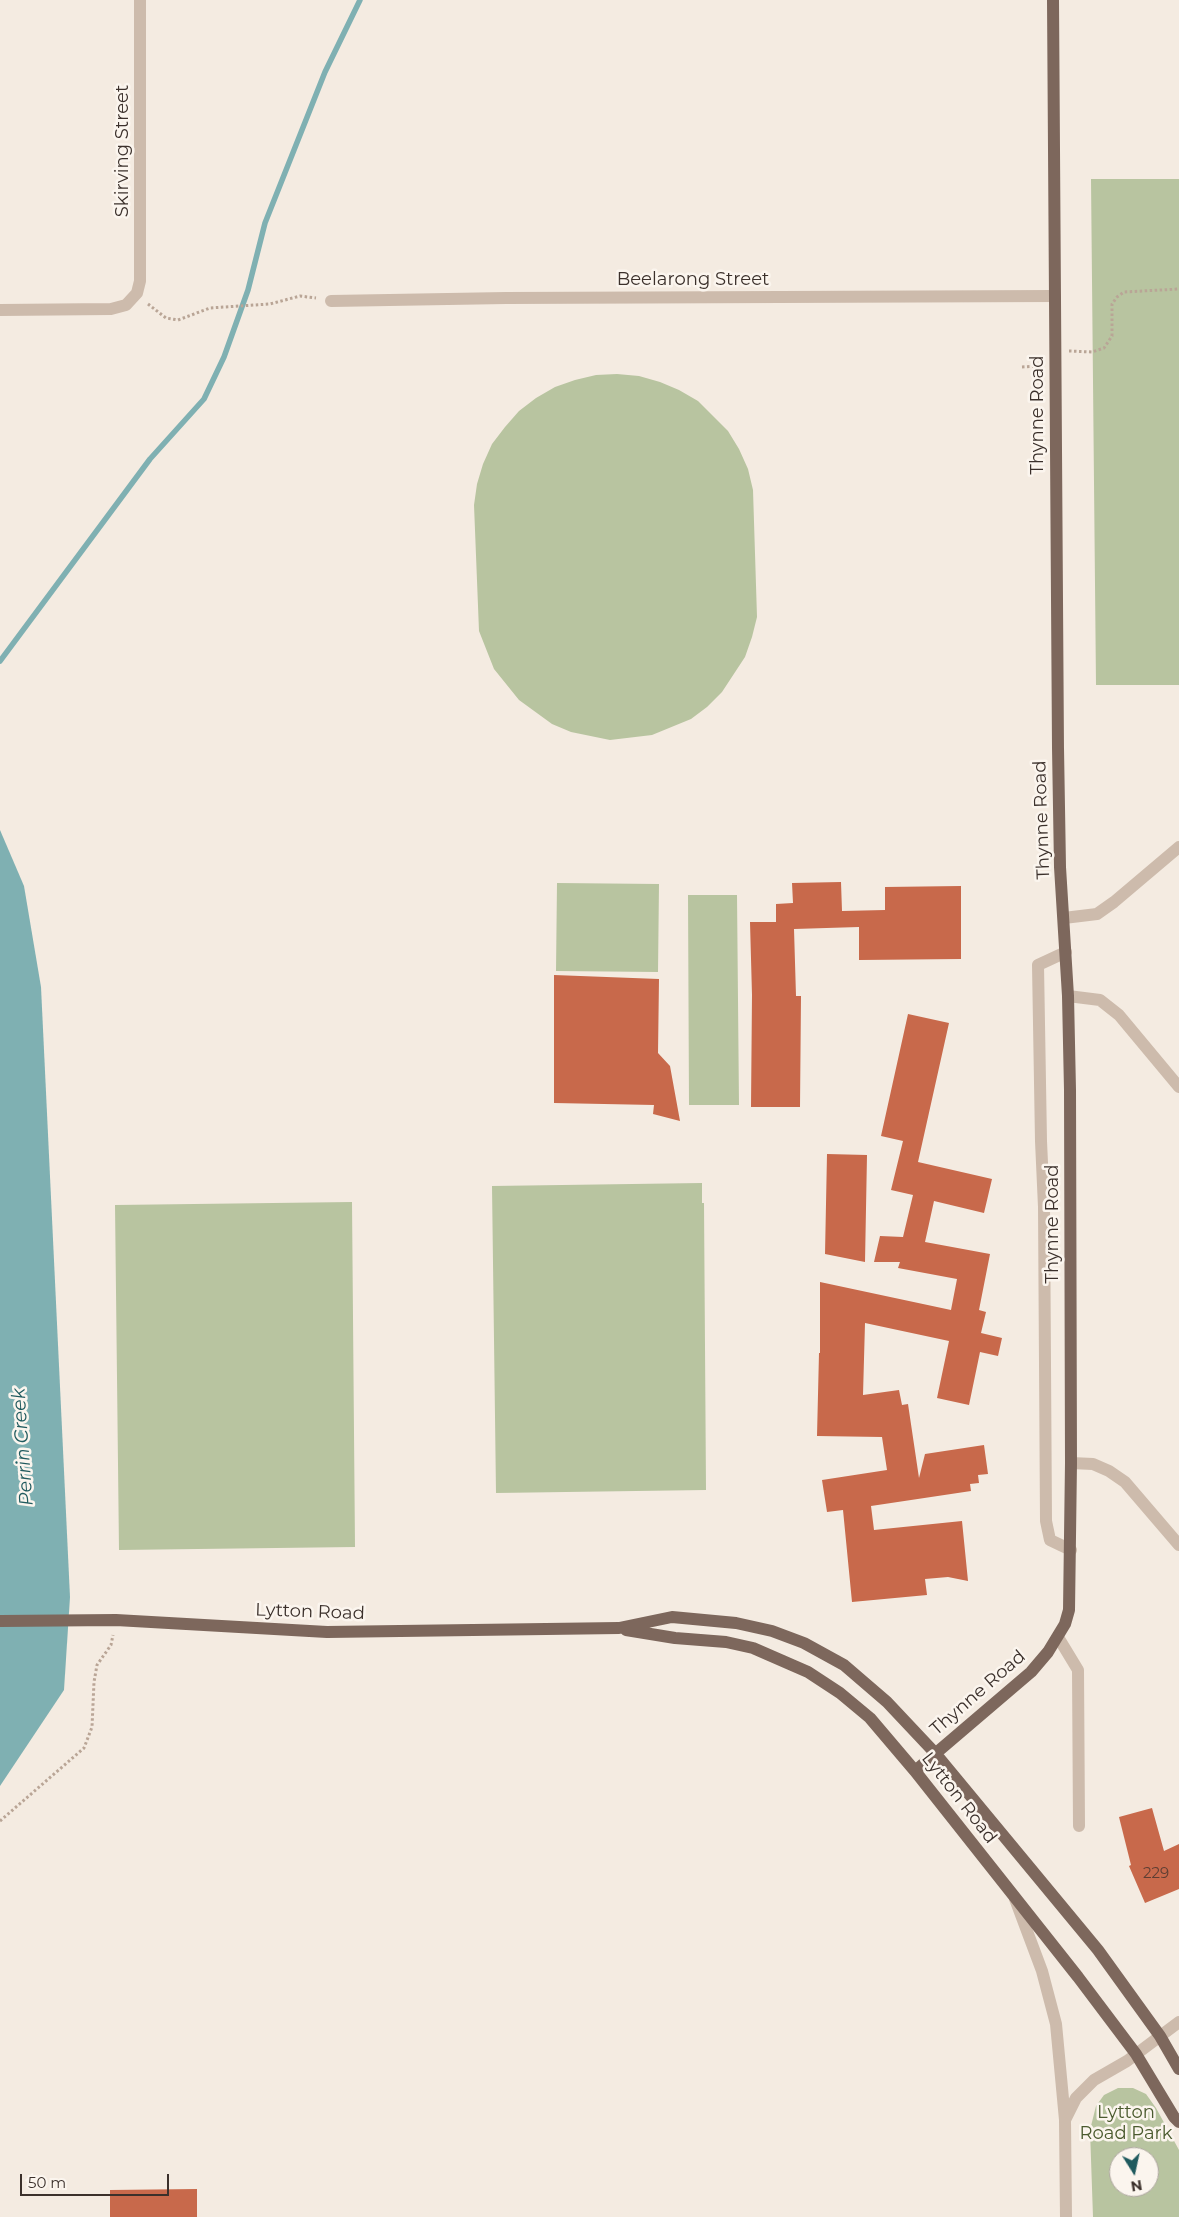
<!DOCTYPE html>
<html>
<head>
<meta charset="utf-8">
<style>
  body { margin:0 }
  #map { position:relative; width:1179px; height:2217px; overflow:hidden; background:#f4ebe1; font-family:Montserrat,sans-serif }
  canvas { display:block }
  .north { position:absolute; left:1109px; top:2147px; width:50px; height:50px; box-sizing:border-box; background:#fbf5ee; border:1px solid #aea6a0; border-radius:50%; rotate:170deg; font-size:14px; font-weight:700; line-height:20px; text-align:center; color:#3b302b }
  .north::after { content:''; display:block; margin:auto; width:18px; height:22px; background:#1f5a5e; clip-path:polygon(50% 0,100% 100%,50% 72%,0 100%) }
  .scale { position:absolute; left:20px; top:2174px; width:149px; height:22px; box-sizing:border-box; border:2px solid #3b302b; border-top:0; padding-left:6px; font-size:15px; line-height:18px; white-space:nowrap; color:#3b302b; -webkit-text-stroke:4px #fbf5ee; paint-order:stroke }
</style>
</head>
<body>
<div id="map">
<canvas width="1179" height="2217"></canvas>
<div class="north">N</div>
<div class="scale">50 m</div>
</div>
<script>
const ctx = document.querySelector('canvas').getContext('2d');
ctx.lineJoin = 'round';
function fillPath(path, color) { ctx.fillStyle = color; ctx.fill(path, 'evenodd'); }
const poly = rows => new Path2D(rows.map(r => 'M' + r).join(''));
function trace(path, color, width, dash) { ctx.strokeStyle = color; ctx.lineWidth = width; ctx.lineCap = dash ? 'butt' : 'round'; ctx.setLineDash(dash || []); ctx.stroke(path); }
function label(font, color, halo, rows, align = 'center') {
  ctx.font = font + ' Montserrat,sans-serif'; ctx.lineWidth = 5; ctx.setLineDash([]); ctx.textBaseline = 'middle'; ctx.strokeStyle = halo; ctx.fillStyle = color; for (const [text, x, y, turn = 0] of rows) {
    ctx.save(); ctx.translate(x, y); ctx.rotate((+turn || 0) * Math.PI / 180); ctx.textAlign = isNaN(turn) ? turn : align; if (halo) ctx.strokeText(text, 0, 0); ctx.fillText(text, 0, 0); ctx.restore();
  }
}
fillPath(poly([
  [1091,179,1179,179,1179,685,1096,685],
  [617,374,639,376,660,382,679,390,698,401,728,431,739,449,748,469,753,490,757,617,752,637,745,657,722,692,707,707,691,719,652,735,610,740,571,732,552,724,519,700,494,669,479,631,474,505,477,484,483,464,492,444,505,427,519,411,536,398,555,387,575,380,596,375],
  [557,883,659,884,658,972,556,971],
  [688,895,737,895,739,1105,689,1105],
  [702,1183,702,1203,704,1203,706,1490,496,1493,492,1186],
  [352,1202,355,1547,119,1550,115,1205],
  [1118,2088,1133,2088,1146,2094,1156,2108,1179,2150,1179,2217,1093,2217,1090,2130,1096,2106,1104,2095],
  [1119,2157,1149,2157,1149,2187,1119,2187]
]), '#b8c4a0');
fillPath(poly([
  [0,830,24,886,41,987,70,1597,64,1690,0,1786]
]), '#7fb0b2');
trace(poly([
  [0,661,150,459,204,399,224,357,248,290,265,223,325,72,360,0]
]), '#7fb0b2', 5.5);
fillPath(poly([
  [841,882,842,911,885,910,885,887,961,886,961,959,859,960,859,927,794,929,796,996,801,996,800,1107,751,1107,752,995,750,922,776,922,776,904,793,903,792,883],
  [554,975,659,979,658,1053,670,1066,680,1121,653,1114,654,1105,554,1103],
  [908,1014,949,1023,918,1162,992,1179,984,1213,934,1201,925,1242,990,1254,979,1310,986,1312,981,1333,1002,1338,998,1356,980,1352,969,1405,937,1398,949,1341,865,1323,863,1395,899,1390,902,1405,908,1404,919,1478,925,1454,984,1445,988,1474,978,1475,979,1483,970,1484,971,1491,871,1506,874,1530,962,1521,968,1581,948,1577,925,1579,927,1595,852,1602,843,1510,827,1512,822,1480,887,1470,882,1437,817,1436,819,1353,820,1353,820,1282,951,1310,957,1279,898,1268,900,1262,874,1262,880,1236,903,1237,913,1195,891,1190,903,1141,881,1136],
  [827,1154,867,1155,865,1262,825,1254],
  [1152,1808,1164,1851,1179,1844,1179,1889,1145,1903,1129,1866,1131,1865,1119,1817],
  [197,2189,197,2217,110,2217,110,2190]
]), '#c8694b');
trace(poly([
  [148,304,166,318,178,320,210,308,270,304,300,296,316,298],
  [1069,351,1092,352,1104,348,1112,336,1112,304,1117,297,1124,292,1179,289],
  [1022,367,1041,366],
  [0,1821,84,1748,92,1727,94,1682,97,1665,111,1645,113,1635]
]), '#b9a596', 3, [2.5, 2.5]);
trace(poly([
  [331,301,506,298,1055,296],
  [0,310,111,309,126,305,137,293,140,281,140,0],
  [1064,918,1097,914,1114,902,1179,847],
  [1066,952,1038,965,1041,1141,1044,1207,1046,1521,1050,1540,1071,1550],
  [1068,996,1100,1000,1119,1015,1179,1087],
  [1071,1463,1093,1464,1109,1471,1125,1482,1179,1545],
  [1058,1637,1078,1670,1079,1826],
  [1015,1899,1042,1971,1056,2024,1065,2120],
  [1066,2217,1065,2120,1076,2098,1094,2080,1127,2061,1179,2022]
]), '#cdbbac', 12);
trace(poly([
  [0,1621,116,1620,327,1632,619,1628,672,1617,736,1623,772,1631,804,1643,844,1665,887,1702,935,1753,1098,1950,1160,2036,1179,2069],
  [626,1630,675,1638,726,1642,753,1648,808,1672,840,1693,870,1718,915,1771,1078,1977,1136,2054,1174,2117,1179,2122],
  [915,1771,1031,1672,1048,1652,1065,1624,1069,1610,1071,1463,1070,1090,1068,996,1060,867,1058,748,1053,0]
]), '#7d675c', 12);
label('15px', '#5e3e33', null, [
  ["229",1156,1874]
]);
label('18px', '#3b302b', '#fbf5ee', [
  ["Skirving Street",123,151,-90],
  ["Beelarong Street",693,280],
  ["Thynne Road",1038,415,-90],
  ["Thynne Road",1042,820,-92],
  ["Thynne Road",1053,1224,-90],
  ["Lytton Road",310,1612,2],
  ["Thynne Road",978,1693,-41],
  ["Lytton Road",959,1798,52]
]);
label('18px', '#4a5a2e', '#fbf5ee', [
  ["Lytton",1126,2113],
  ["Road Park",1126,2134]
]);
label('italic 19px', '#1f5a5e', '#fbf5ee', [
  ["Perrin Creek",23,1447,-94]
]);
</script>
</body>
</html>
